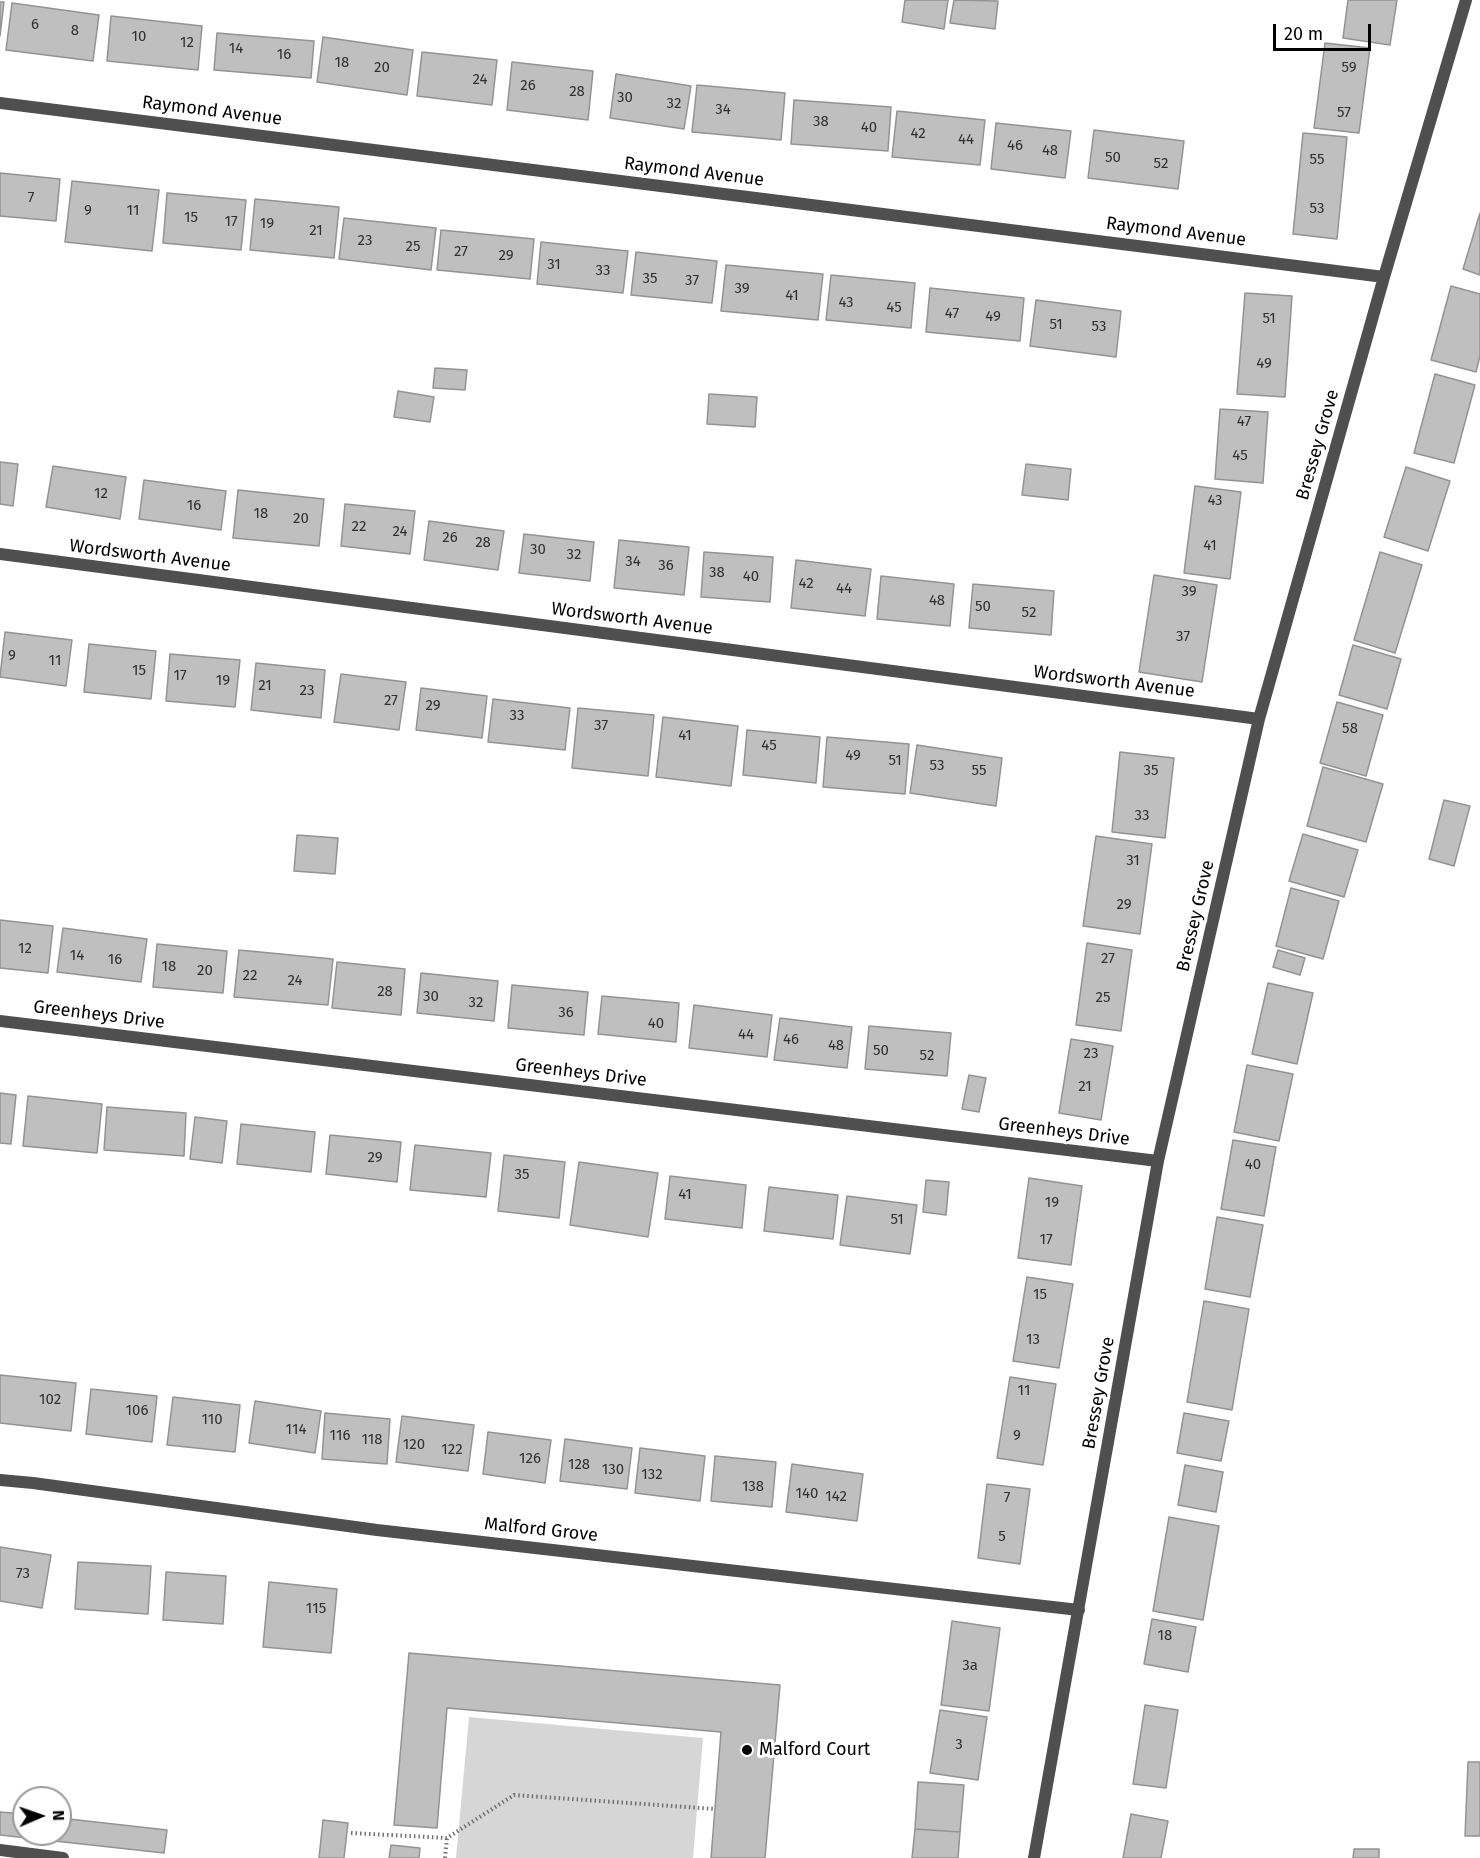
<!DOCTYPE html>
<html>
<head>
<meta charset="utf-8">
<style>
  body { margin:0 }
  #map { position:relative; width:1480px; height:1858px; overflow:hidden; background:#fff; font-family:"Fira Sans",sans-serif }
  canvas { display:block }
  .north { position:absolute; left:12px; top:1786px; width:60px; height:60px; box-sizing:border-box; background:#fff; border:2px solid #999; border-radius:50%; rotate:88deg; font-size:16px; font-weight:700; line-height:24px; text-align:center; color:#000 }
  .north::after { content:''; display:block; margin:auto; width:21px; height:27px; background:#000; clip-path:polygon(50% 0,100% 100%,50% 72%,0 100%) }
  .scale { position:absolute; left:1273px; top:24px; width:98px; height:27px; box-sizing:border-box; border:3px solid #000; border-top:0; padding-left:8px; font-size:18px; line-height:21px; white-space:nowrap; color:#000; -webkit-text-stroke:4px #fff; paint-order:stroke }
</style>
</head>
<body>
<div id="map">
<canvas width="1480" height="1858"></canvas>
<div class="north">N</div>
<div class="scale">20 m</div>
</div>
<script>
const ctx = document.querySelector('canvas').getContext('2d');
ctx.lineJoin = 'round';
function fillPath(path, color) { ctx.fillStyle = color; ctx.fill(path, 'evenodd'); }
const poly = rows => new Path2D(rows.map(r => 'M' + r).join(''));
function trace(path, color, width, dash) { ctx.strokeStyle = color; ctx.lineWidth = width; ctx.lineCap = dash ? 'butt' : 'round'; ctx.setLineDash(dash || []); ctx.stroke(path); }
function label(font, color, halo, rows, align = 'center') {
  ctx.font = font + ' "Fira Sans",sans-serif'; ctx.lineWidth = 6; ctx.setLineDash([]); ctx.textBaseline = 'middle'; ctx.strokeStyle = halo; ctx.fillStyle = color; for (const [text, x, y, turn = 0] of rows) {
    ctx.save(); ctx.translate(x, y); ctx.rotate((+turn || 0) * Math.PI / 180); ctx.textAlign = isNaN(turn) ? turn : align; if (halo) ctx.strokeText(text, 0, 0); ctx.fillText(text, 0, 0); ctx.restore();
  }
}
fillPath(poly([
  [469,1717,703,1738,693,1858,456,1858]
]), '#d6d6d6');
const building = poly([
  [905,0,948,0,944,29,902,22,905,0],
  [954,0,998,1,995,29,950,23,954,0],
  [1348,0,1397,0,1390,45,1343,38,1348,0],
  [0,2,4,2,0,36,0,2],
  [12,3,99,15,93,61,6,50,12,3],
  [111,16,202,26,198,70,107,61,111,16],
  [217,33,314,41,311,78,214,70,217,33],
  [323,37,413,50,407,95,317,82,323,37],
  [1325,43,1370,48,1359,133,1314,128,1325,43],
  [422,52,497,60,492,105,417,96,422,52],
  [512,62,593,71,588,120,507,110,512,62],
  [616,74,691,86,684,129,610,118,616,74],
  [697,85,785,93,781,140,692,132,697,85],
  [794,100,891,107,888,151,791,144,794,100],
  [897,111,985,120,980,165,892,157,897,111],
  [996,123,1071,131,1065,178,991,169,996,123],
  [1094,130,1184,141,1178,189,1088,178,1094,130],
  [1303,133,1347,137,1337,239,1293,234,1303,133],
  [0,173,60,179,56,221,0,216,0,173],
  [72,181,159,190,152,251,65,242,72,181],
  [167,193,246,200,241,250,163,243,167,193],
  [255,199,339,207,334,258,250,250,255,199],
  [1480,213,1480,275,1463,269,1480,213],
  [344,218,436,228,431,270,339,259,344,218],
  [441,230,534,239,530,279,437,270,441,230],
  [541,242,628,251,623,293,537,284,541,242],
  [636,252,717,261,712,303,631,295,636,252],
  [726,265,823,274,818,320,721,311,726,265],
  [831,275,915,283,911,328,826,320,831,275],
  [1451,286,1480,294,1480,356,1476,372,1431,360,1451,286],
  [930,288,1024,298,1020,341,926,332,930,288],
  [1245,293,1292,296,1285,397,1237,394,1245,293],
  [1036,300,1121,311,1116,357,1030,346,1036,300],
  [435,368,467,370,465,390,433,388,435,368],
  [1435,374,1475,385,1454,463,1414,453,1435,374],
  [398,391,434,397,430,422,394,417,398,391],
  [709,394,757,397,755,427,707,424,709,394],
  [1220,409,1268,412,1263,483,1215,479,1220,409],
  [0,462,18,464,13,506,0,504,0,462],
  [1026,464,1071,469,1068,500,1022,495,1026,464],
  [53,466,126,477,120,519,46,507,53,466],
  [1406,467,1450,481,1428,551,1384,537,1406,467],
  [144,480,226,491,221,530,139,519,144,480],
  [1195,486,1241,492,1230,579,1184,573,1195,486],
  [238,490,324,499,319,546,233,538,238,490],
  [345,504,415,511,410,554,341,546,345,504],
  [429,521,504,531,498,570,424,560,429,521],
  [524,534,594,542,590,581,519,573,524,534],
  [619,540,689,547,684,595,614,588,619,540],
  [704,552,773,557,770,602,701,597,704,552],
  [1380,552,1422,565,1395,653,1354,640,1380,552],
  [796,560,871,569,865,616,791,608,796,560],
  [1154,575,1217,585,1202,682,1139,672,1154,575],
  [881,576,954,584,950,626,877,619,881,576],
  [973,584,1054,591,1051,635,969,628,973,584],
  [5,632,72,640,66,686,0,677,5,632],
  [89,644,156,651,151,699,84,692,89,644],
  [1353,645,1401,659,1387,709,1339,695,1353,645],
  [170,654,240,660,235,707,166,701,170,654],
  [256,663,325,670,321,718,251,710,256,663],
  [341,674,406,682,399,730,334,722,341,674],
  [421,688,487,696,482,738,416,730,421,688],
  [493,699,570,708,565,750,488,742,493,699],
  [1337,702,1383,715,1366,776,1320,763,1337,702],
  [578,708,654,715,648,776,572,768,578,708],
  [663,717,738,726,731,786,656,777,663,717],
  [747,730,820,737,816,783,743,775,747,730],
  [827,737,909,744,905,794,823,787,827,737],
  [917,745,1002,758,996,806,910,793,917,745],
  [1120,752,1174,758,1165,838,1112,832,1120,752],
  [1323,767,1383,784,1366,842,1307,826,1323,767],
  [1444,800,1470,806,1454,866,1429,859,1444,800],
  [1303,834,1358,850,1344,897,1289,881,1303,834],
  [297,835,338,838,335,874,294,871,297,835],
  [1096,836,1152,844,1140,934,1083,926,1096,836],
  [1291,888,1339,901,1323,959,1276,946,1291,888],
  [0,920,53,926,48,973,0,968,0,920],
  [63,928,147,939,141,982,57,972,63,928],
  [1087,943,1132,950,1121,1031,1076,1025,1087,943],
  [157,944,227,951,223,993,153,987,157,944],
  [239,950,333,959,328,1005,234,997,239,950],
  [1278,950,1305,958,1300,975,1273,967,1278,950],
  [337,962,405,969,401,1015,332,1008,337,962],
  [421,973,498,981,494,1021,417,1013,421,973],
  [1268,983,1313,993,1297,1064,1252,1054,1268,983],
  [512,985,588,992,584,1035,508,1028,512,985],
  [602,996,679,1003,676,1042,598,1034,602,996],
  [694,1005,772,1015,767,1057,689,1048,694,1005],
  [780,1018,852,1027,847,1068,774,1060,780,1018],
  [869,1026,951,1033,947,1076,865,1069,869,1026],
  [1071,1039,1113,1046,1101,1120,1059,1113,1071,1039],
  [1247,1065,1293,1074,1279,1141,1234,1132,1247,1065],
  [969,1075,986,1078,979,1112,962,1109,969,1075],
  [0,1093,16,1095,11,1144,0,1143,0,1093],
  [28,1096,102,1104,97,1153,23,1146,28,1096],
  [107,1107,186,1113,184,1156,104,1150,107,1107],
  [195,1117,227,1121,222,1163,190,1159,195,1117],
  [241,1124,315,1132,311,1172,237,1164,241,1124],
  [330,1135,401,1142,397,1182,326,1174,330,1135],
  [1233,1140,1276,1147,1264,1216,1221,1209,1233,1140],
  [415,1145,491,1153,486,1197,410,1190,415,1145],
  [504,1155,565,1162,559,1218,498,1211,504,1155],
  [579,1162,658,1173,648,1237,570,1225,579,1162],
  [670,1176,746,1185,742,1228,665,1219,670,1176],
  [1029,1178,1082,1186,1071,1265,1018,1258,1029,1178],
  [926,1180,949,1182,946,1215,923,1212,926,1180],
  [769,1187,838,1195,833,1239,764,1231,769,1187],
  [847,1196,917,1205,910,1254,840,1245,847,1196],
  [1217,1217,1263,1225,1250,1297,1205,1289,1217,1217],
  [1027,1277,1073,1284,1059,1368,1013,1361,1027,1277],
  [1204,1301,1249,1309,1232,1410,1187,1402,1204,1301],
  [0,1375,76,1383,71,1431,0,1423,0,1375],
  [1010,1377,1056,1384,1043,1465,997,1458,1010,1377],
  [91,1389,157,1396,152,1442,86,1434,91,1389],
  [173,1397,240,1405,235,1452,167,1445,173,1397],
  [255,1401,321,1411,315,1453,249,1443,255,1401],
  [325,1413,390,1419,387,1464,322,1459,325,1413],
  [1184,1413,1229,1421,1221,1461,1177,1453,1184,1413],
  [402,1416,474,1425,468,1471,396,1462,402,1416],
  [488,1432,551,1440,545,1483,483,1474,488,1432],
  [565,1439,632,1448,627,1489,560,1481,565,1439],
  [640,1448,705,1456,700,1501,635,1493,640,1448],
  [715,1456,776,1462,772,1507,711,1501,715,1456],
  [792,1464,863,1474,857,1521,786,1512,792,1464],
  [1185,1465,1223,1472,1216,1512,1178,1505,1185,1465],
  [987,1484,1030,1489,1020,1564,978,1558,987,1484],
  [1169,1517,1219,1526,1203,1620,1153,1611,1169,1517],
  [0,1547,51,1555,42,1608,0,1601,0,1547],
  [78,1562,151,1566,148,1614,75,1609,78,1562],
  [166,1572,226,1576,223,1624,163,1620,166,1572],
  [269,1582,337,1589,331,1653,263,1647,269,1582],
  [1152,1619,1196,1627,1188,1672,1144,1664,1152,1619],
  [952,1621,1000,1628,989,1711,941,1705,952,1621],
  [409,1653,780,1685,765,1858,711,1858,721,1732,447,1708,437,1828,394,1825,409,1653],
  [1145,1705,1178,1710,1166,1788,1133,1784,1145,1705],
  [940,1710,987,1717,978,1780,930,1773,940,1710],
  [1468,1762,1480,1762,1480,1836,1465,1836,1468,1762],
  [918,1782,964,1785,960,1832,915,1829,918,1782],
  [0,1812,24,1814,24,1834,60,1834,60,1818,167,1830,164,1853,0,1835,0,1812],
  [1131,1814,1168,1821,1161,1858,1123,1858,1131,1814],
  [323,1820,348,1823,344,1858,319,1858,323,1820],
  [915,1829,960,1832,958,1858,912,1858,915,1829],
  [391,1845,420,1848,419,1858,389,1858,391,1845],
  [1354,1849,1379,1849,1379,1858,1353,1858,1354,1849]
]);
fillPath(building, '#bfbfbf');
trace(building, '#939393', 1.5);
trace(poly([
  [351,1833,447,1838,514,1795,715,1809],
  [445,1858,447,1838]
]), '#717171', 4, [1.5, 3]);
trace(poly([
  [0,1850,63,1858]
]), '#4f4f4f', 12);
trace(poly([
  [0,103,1384,277],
  [0,554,1259,719],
  [0,1021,1158,1161],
  [0,1480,33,1483,377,1530,1079,1610],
  [1034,1858,1158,1161,1259,719,1384,277,1466,0]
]), '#4f4f4f', 12);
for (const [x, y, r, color] of [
  [747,1750,6,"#000"]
]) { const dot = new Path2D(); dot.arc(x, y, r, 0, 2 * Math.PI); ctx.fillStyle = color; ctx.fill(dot); trace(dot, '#fff', 2); }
label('15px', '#303030', null, [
  ["6",35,25],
  ["8",75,31],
  ["10",139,37],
  ["12",187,43],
  ["14",236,49],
  ["16",284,55],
  ["18",342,63],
  ["20",382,68],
  ["59",1349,68],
  ["24",480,80],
  ["26",528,86],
  ["28",577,92],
  ["30",625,98],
  ["32",674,104],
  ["34",723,110],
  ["57",1344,113],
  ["38",821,122],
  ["40",869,128],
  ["42",918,134],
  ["44",966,140],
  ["46",1015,146],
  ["48",1050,151],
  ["50",1113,158],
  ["55",1317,160],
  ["52",1161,164],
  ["7",31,198],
  ["53",1317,209],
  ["9",88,211],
  ["11",133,211],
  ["15",191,218],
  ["17",231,222],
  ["19",267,224],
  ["21",316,231],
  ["23",365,241],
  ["25",413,247],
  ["27",461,252],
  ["29",506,256],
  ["31",554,265],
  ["33",603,271],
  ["35",650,279],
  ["37",692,281],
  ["39",742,289],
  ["41",792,296],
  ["43",846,303],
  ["45",894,308],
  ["47",952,314],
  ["49",993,317],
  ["51",1269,319],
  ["51",1056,325],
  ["53",1099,327],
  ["49",1264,364],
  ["47",1244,422],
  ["45",1240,456],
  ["12",101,494],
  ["43",1215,501],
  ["16",194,506],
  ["18",261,514],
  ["20",301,519],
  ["22",359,527],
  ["24",400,532],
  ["26",450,538],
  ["28",483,543],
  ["41",1210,546],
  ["30",538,550],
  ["32",574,555],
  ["34",633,562],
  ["36",666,566],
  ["38",717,573],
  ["40",751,577],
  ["42",806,584],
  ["44",844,589],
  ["39",1189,592],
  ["48",937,601],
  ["50",983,607],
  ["52",1029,613],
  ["37",1183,637],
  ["9",12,656],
  ["11",55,661],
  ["15",139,671],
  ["17",180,676],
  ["19",223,681],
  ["21",265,686],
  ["23",307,691],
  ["27",391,701],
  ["29",433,706],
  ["33",517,716],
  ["37",601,726],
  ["58",1350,729],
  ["41",685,736],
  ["45",769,746],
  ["49",853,756],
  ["51",895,761],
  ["53",937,766],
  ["55",979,771],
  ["35",1151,771],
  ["33",1142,816],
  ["31",1133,861],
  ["29",1124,905],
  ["12",25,949],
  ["14",77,956],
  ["27",1108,959],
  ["16",115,960],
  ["18",169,967],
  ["20",205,971],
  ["22",250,976],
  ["24",295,981],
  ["28",385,992],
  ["30",431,997],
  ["25",1103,998],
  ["32",476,1003],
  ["36",566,1013],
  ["40",656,1024],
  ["44",746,1035],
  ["46",791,1040],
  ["48",836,1046],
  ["50",881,1051],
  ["23",1091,1054],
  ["52",927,1056],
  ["21",1085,1087],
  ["29",375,1158],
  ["40",1253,1165],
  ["35",522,1175],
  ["41",685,1195],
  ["19",1052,1203],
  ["51",897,1220],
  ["17",1046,1240],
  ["15",1040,1295],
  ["13",1033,1340],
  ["11",1024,1391],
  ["102",50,1400],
  ["106",137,1411],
  ["110",212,1420],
  ["114",296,1430],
  ["116",340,1436],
  ["9",1017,1436],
  ["118",372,1440],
  ["120",414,1445],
  ["122",452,1450],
  ["126",530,1459],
  ["128",579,1465],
  ["130",613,1470],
  ["132",652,1475],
  ["138",753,1487],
  ["140",807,1494],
  ["142",836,1497],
  ["7",1007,1498],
  ["5",1002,1537],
  ["73",23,1574],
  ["115",316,1609],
  ["18",1165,1636],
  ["3a",970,1666],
  ["3",959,1745]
]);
label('18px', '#000', '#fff', [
  ["Raymond Avenue",212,111,7],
  ["Raymond Avenue",694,172,7],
  ["Raymond Avenue",1176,232,7],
  ["Bressey Grove",1318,445,-74],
  ["Wordsworth Avenue",150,556,7],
  ["Wordsworth Avenue",632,619,7],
  ["Wordsworth Avenue",1114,682,7],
  ["Bressey Grove",1196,916,-77],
  ["Greenheys Drive",99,1015,7],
  ["Greenheys Drive",581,1073,7],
  ["Greenheys Drive",1064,1132,7],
  ["Bressey Grove",1099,1393,-80],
  ["Malford Grove",541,1530,6]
]);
label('18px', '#000', '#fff', [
  ["Malford Court",759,1750]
], 'left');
</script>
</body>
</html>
